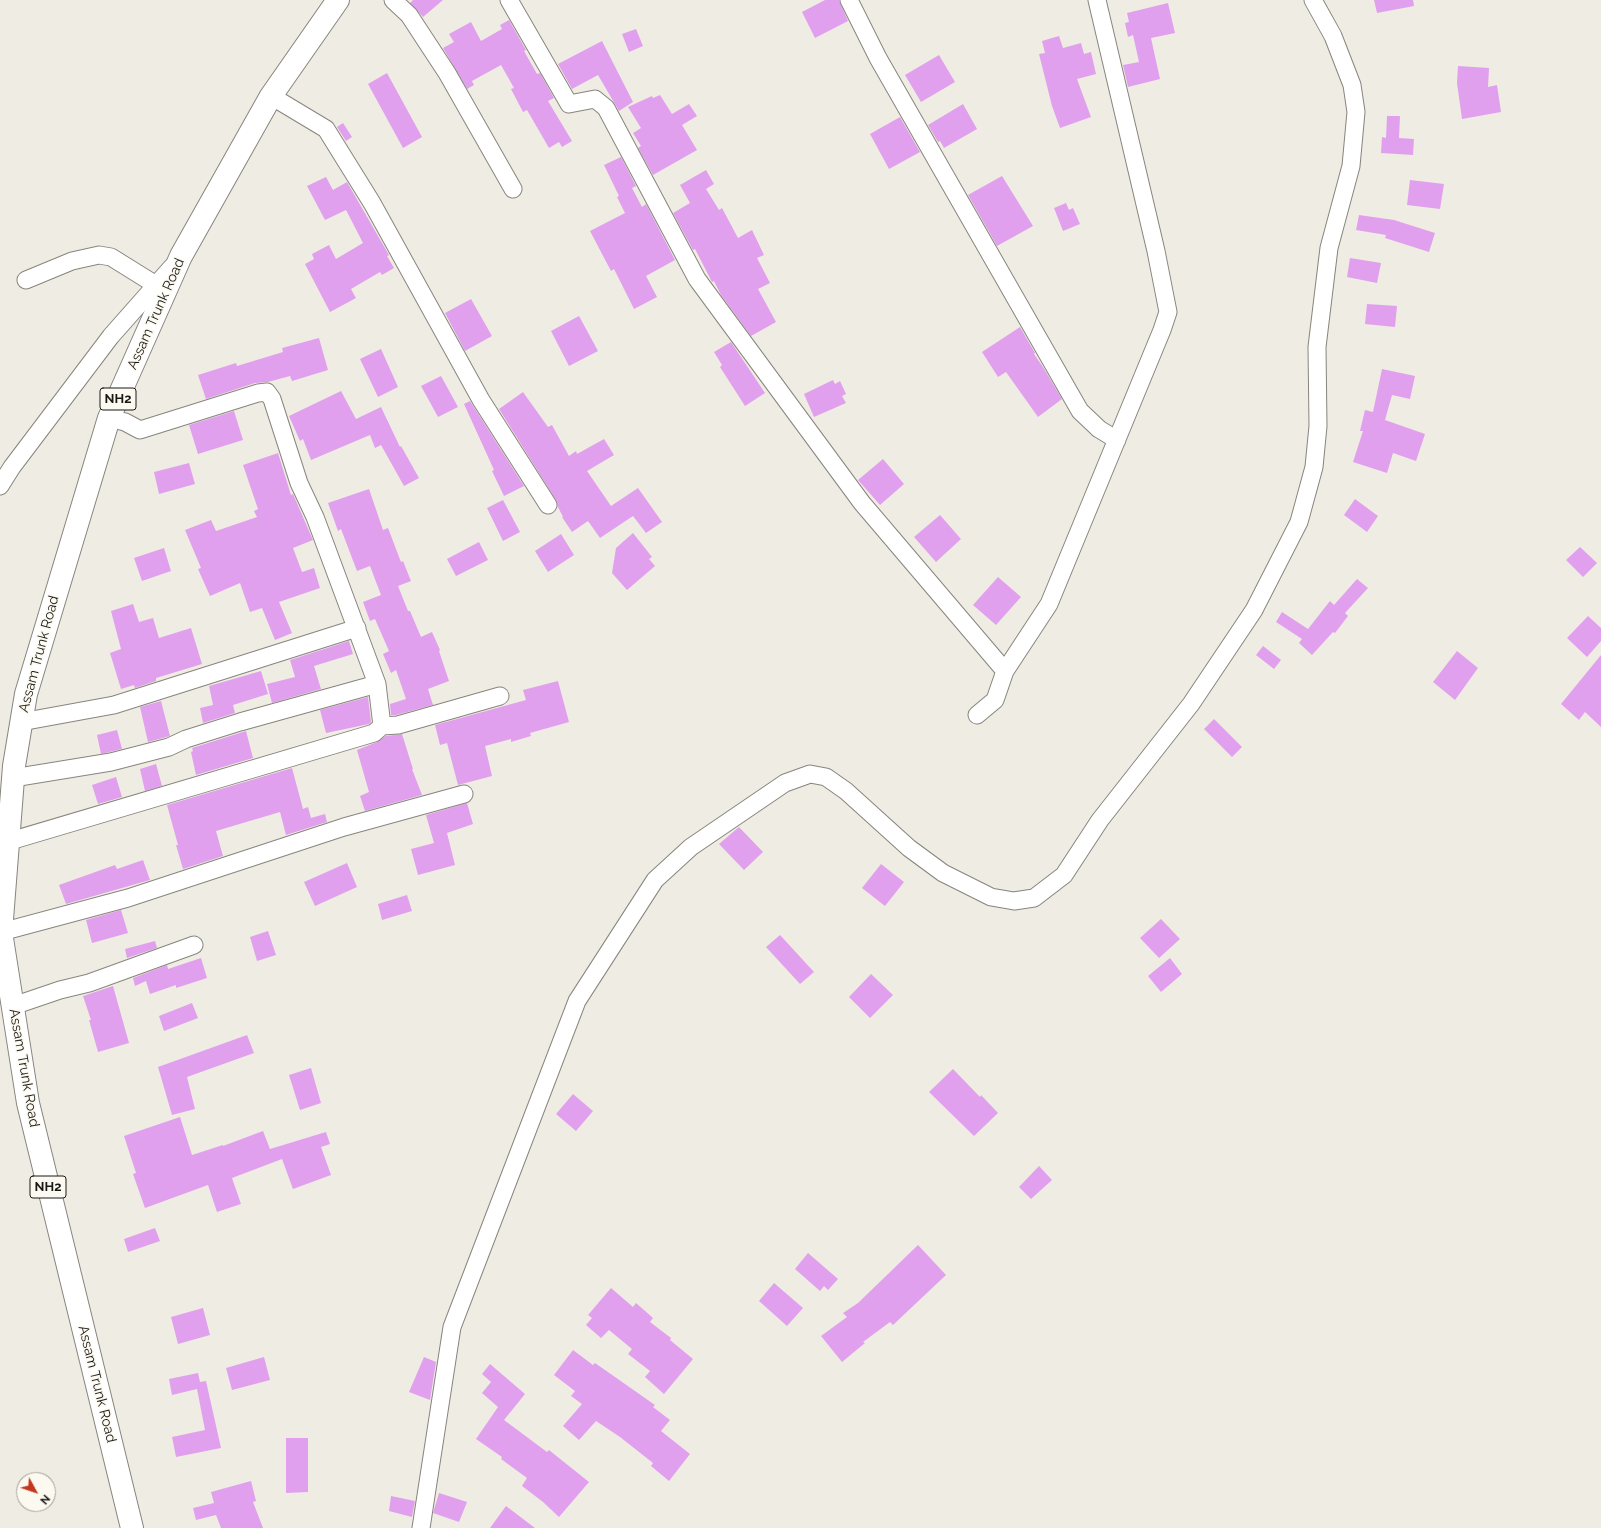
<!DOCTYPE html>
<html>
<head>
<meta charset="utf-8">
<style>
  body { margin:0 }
  #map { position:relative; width:1601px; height:1528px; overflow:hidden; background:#efece3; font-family:Raleway,sans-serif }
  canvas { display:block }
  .north { position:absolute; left:16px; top:1472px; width:40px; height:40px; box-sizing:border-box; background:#fcf9f0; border:1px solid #a19f98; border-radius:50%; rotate:130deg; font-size:11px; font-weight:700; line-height:16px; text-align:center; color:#191815 }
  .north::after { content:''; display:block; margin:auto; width:14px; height:18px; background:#c3371f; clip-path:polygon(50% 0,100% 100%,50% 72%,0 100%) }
</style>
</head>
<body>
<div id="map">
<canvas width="1601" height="1528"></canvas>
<div class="north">N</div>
</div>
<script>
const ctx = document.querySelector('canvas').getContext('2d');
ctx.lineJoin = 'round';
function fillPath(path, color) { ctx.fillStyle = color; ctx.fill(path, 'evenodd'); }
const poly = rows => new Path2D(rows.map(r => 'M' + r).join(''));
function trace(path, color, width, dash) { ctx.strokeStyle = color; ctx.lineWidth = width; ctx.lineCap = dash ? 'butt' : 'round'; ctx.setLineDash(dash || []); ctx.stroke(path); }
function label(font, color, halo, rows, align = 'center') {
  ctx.font = font + ' Raleway,sans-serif'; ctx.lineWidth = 3; ctx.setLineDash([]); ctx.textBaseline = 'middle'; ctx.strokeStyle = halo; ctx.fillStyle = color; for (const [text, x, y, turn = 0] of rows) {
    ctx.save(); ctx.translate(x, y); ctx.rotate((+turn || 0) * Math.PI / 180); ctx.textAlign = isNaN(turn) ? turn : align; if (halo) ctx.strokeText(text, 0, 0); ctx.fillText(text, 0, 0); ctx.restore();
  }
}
fillPath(poly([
  [413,0,443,0,423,17,410,3],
  [825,0,839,0,848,21,815,38,802,12],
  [1374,0,1413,0,1414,6,1377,13],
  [1168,3,1175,33,1151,38,1160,79,1128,87,1123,65,1139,62,1133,35,1128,37,1125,23,1129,22,1127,13],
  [509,20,526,50,524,51,537,74,540,73,554,98,548,101,572,141,562,147,559,142,549,148,527,110,523,112,511,89,514,88,501,65,472,81,474,85,467,89,443,48,454,42,449,34,471,22,481,41,502,29,500,25],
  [636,29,643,46,629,52,622,34],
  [1059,36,1063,48,1081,43,1084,54,1091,52,1096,74,1077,79,1091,117,1060,128,1052,106,1039,54,1045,53,1042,41],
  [602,41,633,102,619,111,598,75,572,89,558,64],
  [939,55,955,82,921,102,905,75],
  [1458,66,1489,68,1488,87,1497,85,1501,112,1462,119,1457,83],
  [387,73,422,137,403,148,368,84],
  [660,95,672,114,689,104,697,116,682,125,697,150,653,175,638,148,641,146,633,133,641,128,628,107,652,96,653,98],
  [963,104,977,129,944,148,940,141,938,142,928,125],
  [1387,116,1400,116,1399,138,1414,139,1413,155,1381,153,1382,137,1386,138],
  [900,117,920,152,889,169,870,134],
  [343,123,352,137,346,141,337,127],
  [621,157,636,186,632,188,642,207,646,204,675,260,646,276,657,297,634,309,614,269,611,271,590,231,625,213,617,197,619,196,604,165],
  [706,170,714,184,706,189,719,210,722,208,738,238,752,230,764,255,757,258,770,283,758,289,776,322,751,336,721,295,714,281,712,282,695,249,693,250,673,213,690,203,680,185],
  [1002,176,1033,226,997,246,968,195],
  [326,177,333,190,347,182,389,255,387,256,394,268,382,275,380,272,351,289,356,298,330,312,305,264,314,259,312,254,329,245,336,259,363,243,346,210,325,220,307,186],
  [1410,180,1444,184,1440,209,1407,205],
  [1066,203,1069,210,1073,208,1080,224,1063,231,1054,208],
  [1359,215,1394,220,1435,233,1429,252,1385,238,1386,235,1356,230],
  [1350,258,1381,263,1377,283,1347,277],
  [471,299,492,336,465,351,445,313],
  [1367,304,1397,306,1395,327,1365,324],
  [579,316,598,351,569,366,551,331],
  [1020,327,1035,353,1034,354,1043,367,1062,399,1038,417,1006,372,998,377,982,352],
  [319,338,328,370,292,381,290,376,268,382,255,383,206,399,198,375,236,363,237,366,283,352,282,348],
  [731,342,765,393,745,406,720,367,722,365,714,352],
  [381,349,398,387,378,397,360,359],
  [1382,369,1415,376,1410,399,1392,395,1385,420,1425,434,1416,461,1393,453,1387,473,1353,462,1363,431,1360,431,1365,410,1373,412],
  [441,376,458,407,438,417,421,386],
  [833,380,835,384,840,381,846,394,842,396,846,403,814,417,804,394],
  [341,391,356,419,381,407,400,447,401,446,419,478,404,486,381,445,375,448,370,435,311,460,303,439,300,441,289,416],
  [523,392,548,427,552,425,569,456,576,451,577,454,604,439,614,455,587,471,611,506,638,488,662,522,646,533,633,516,600,538,588,521,572,532,562,517,563,517,558,507,556,500,499,409],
  [470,401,524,486,504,496,492,471,494,470,464,404],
  [234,411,243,440,198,454,189,425],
  [278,453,291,495,293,494,313,540,293,548,302,572,314,568,320,588,279,602,292,633,275,640,262,608,250,612,240,583,210,596,198,569,201,568,185,530,211,520,216,531,257,517,254,511,258,509,243,465],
  [883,459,904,484,880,505,858,480],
  [189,463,195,484,159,494,154,472],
  [369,489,383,530,388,528,401,562,403,561,411,581,398,586,408,611,410,611,421,637,432,632,440,650,439,651,449,681,428,689,433,705,396,715,391,715,390,704,406,699,396,670,391,673,383,654,389,651,375,619,370,621,363,602,381,595,370,566,357,571,341,529,338,531,328,503],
  [1355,499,1378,516,1367,532,1344,515],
  [503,500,520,532,503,541,487,508],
  [940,515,961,539,936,562,914,537],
  [633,533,652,557,649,559,655,566,627,590,612,573,616,548],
  [561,534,574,555,548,572,535,551],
  [479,542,488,560,456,576,447,559],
  [1580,547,1597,563,1583,577,1566,560],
  [164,548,171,571,142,581,134,558],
  [998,577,1021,597,996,625,973,605],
  [1357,579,1368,588,1345,613,1348,616,1335,633,1333,632,1312,655,1299,643,1302,639,1276,622,1282,612,1308,629,1330,601,1334,605],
  [133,604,139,622,153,618,159,638,191,628,202,664,156,678,156,681,135,688,134,685,121,689,110,653,121,649,111,611],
  [1588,616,1601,628,1601,641,1587,657,1567,638],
  [349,641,353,654,314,666,321,689,272,703,267,684,295,677,290,660],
  [1263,646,1281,660,1274,669,1256,655],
  [1457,651,1478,668,1455,700,1433,682],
  [1601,655,1601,727,1585,712,1579,720,1561,704],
  [261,671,268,694,233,705,235,713,203,723,200,708,213,705,209,686],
  [558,681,569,722,530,733,531,736,511,742,511,739,485,746,492,776,458,785,447,743,440,745,435,725,526,700,523,690],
  [368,697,371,722,369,724,326,733,320,710],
  [161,701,170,736,148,742,140,707],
  [1214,719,1242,747,1232,757,1204,729],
  [117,730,122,749,101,754,97,735],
  [246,731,253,758,196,775,191,752,193,751,192,748],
  [402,734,413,769,412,769,422,795,365,811,360,796,369,792,357,750,377,742,386,736],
  [156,764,162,786,145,791,140,769],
  [292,768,303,809,308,807,311,818,325,814,327,822,286,835,280,812,216,831,223,856,183,869,176,845,178,845,167,805],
  [116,777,122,797,98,804,92,785],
  [467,803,473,824,447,833,455,865,418,875,411,849,434,843,426,815],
  [739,827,763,852,744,870,719,844],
  [143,860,150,880,66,904,59,885,115,865,117,869],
  [347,863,357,887,315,906,304,882],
  [881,864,904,882,885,906,862,888],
  [407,895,412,911,382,920,378,904],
  [121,910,128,933,92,943,86,920],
  [1161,919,1180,939,1159,958,1140,938],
  [268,931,276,955,257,961,250,937],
  [780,935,814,972,800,984,766,947],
  [155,941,157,948,127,958,125,949],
  [201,958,207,978,176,988,176,985,150,994,146,981,135,986,133,978,167,965,168,969],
  [1170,958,1182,974,1161,992,1148,976],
  [871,974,893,995,870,1018,849,997],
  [113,986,129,1043,98,1052,89,1020,91,1020,83,996],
  [192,1003,198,1018,164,1031,159,1016],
  [247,1035,254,1053,187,1077,195,1109,172,1115,158,1067],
  [311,1068,321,1103,300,1110,289,1075],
  [953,1069,980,1097,981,1095,998,1113,974,1136,929,1092],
  [573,1094,593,1111,576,1131,556,1114],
  [180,1117,192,1155,223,1145,223,1146,263,1131,270,1149,326,1132,330,1144,321,1147,331,1175,293,1189,282,1159,232,1178,241,1204,217,1212,208,1185,145,1208,133,1174,136,1173,124,1136],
  [1039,1166,1052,1180,1031,1199,1019,1187],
  [155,1228,160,1241,128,1252,124,1239],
  [918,1245,946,1275,893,1325,890,1322,863,1342,865,1343,842,1362,821,1336,847,1317,843,1313,858,1303],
  [808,1253,838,1279,828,1290,824,1286,820,1291,795,1269],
  [774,1283,803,1308,787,1326,759,1301],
  [611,1288,633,1307,636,1303,653,1318,650,1322,671,1338,670,1340,693,1359,664,1394,645,1377,650,1371,628,1354,632,1349,609,1330,601,1338,586,1325,592,1318,588,1315],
  [203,1308,210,1335,178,1344,171,1317],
  [573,1350,593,1365,595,1363,655,1405,653,1407,670,1420,661,1431,690,1454,669,1481,651,1466,653,1463,620,1437,596,1421,579,1440,563,1426,582,1404,571,1396,575,1391,554,1375],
  [264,1357,270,1380,232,1390,226,1368],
  [424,1357,436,1362,430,1400,409,1392],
  [490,1364,525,1394,504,1420,547,1452,549,1450,589,1482,559,1517,543,1502,522,1486,527,1478,501,1459,502,1457,476,1439,498,1407,482,1393,491,1382,482,1374],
  [198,1373,200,1382,206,1381,221,1448,176,1457,172,1437,205,1430,197,1389,172,1395,169,1379],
  [286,1438,308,1438,308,1492,286,1493],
  [251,1481,256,1501,253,1502,263,1528,221,1528,216,1515,196,1520,193,1508,214,1503,211,1492],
  [439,1493,467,1502,459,1522,433,1513],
  [391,1496,415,1501,412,1517,389,1511],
  [506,1506,535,1528,490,1528]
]), '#e1a0ed');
const minor = poly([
  [393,0,409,15,447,73,513,189],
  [509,0,569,104,595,99,606,108,697,279,862,503,1005,671,995,700,977,715],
  [849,0,878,58,1080,411,1099,429,1117,440],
  [271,96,326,129,372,203,481,400,548,505],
  [26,280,72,261,99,255,111,257,156,285],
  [109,418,125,422,140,430,258,393,267,392,272,399,299,483,315,517,377,684,382,726],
  [0,486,12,467,111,336,172,267],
  [1005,671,1049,604,1162,330,1168,312,1156,251,1097,0],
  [21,722,114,705,357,628],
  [13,778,111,762,169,747,186,739,240,722,377,684],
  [0,844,374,733,382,726,398,725,500,696],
  [1,932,128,898,344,827,464,794],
  [13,1006,60,990,89,983,194,945],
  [421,1528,452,1327,577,1001,655,880,691,847,785,783,810,774,826,777,846,791,909,848,943,873,991,897,1014,901,1034,898,1064,875,1100,820,1191,704,1254,610,1299,522,1314,467,1318,426,1317,347,1329,248,1351,166,1356,112,1352,85,1333,36,1313,0]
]);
const highway = poly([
  [132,1528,28,1103,1,932,14,766,26,694,109,418,181,256,271,96,338,0]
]);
trace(minor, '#87857d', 19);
trace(highway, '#87857d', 24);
trace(minor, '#fff', 17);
trace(highway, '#fff', 22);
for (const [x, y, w] of [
  [118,399,36],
  [48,1187,36]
]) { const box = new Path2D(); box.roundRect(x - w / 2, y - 11, w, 22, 3); ctx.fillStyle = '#fcf9f0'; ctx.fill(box); trace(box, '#191815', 1); }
label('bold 13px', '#191815', null, [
  ["NH2",118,399],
  ["NH2",48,1187]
]);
label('14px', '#191815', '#fcf9f0', [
  ["Assam Trunk Road",156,314,-66],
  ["Assam Trunk Road",39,654,-75],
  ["Assam Trunk Road",24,1068,80],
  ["Assam Trunk Road",97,1384,76]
]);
</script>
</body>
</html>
